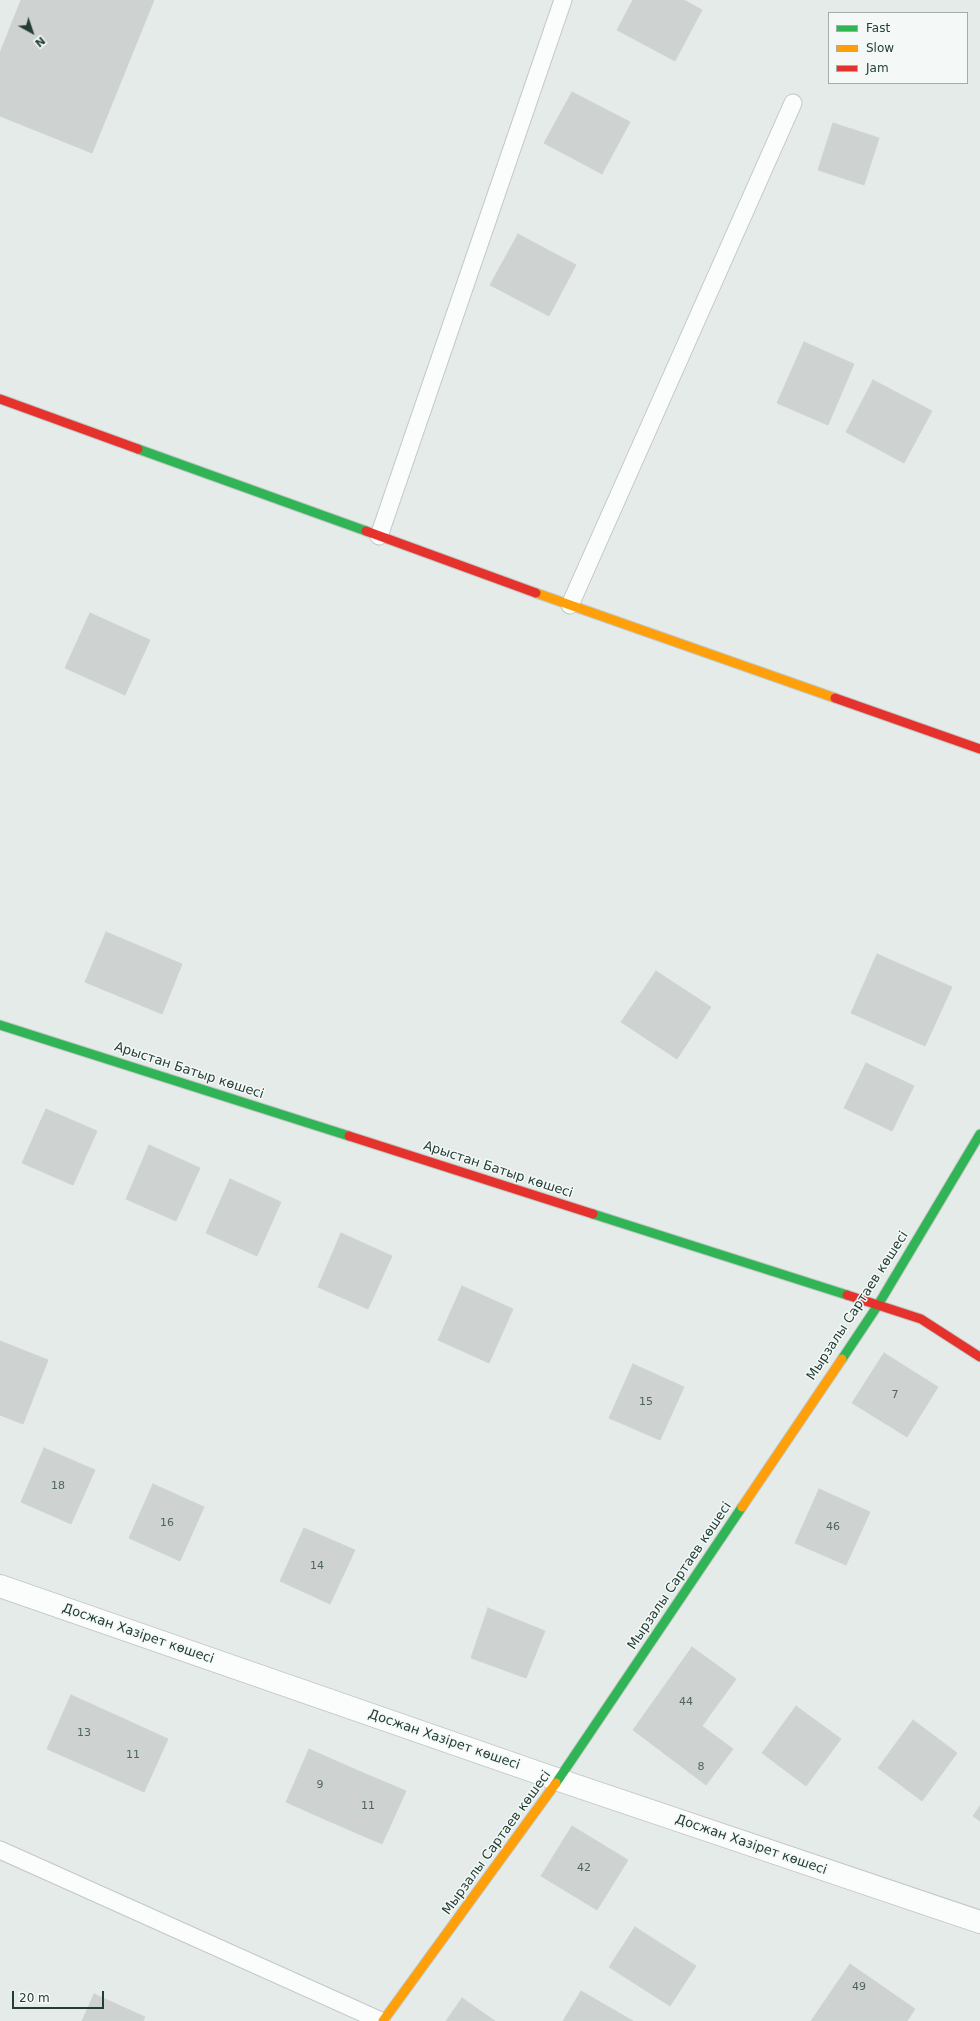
<!DOCTYPE html>
<html>
<head>
<meta charset="utf-8">
<style>
  body { margin:0 }
  #map { position:relative; width:980px; height:2021px; overflow:hidden; background:#e5ebe8; font-family:"DejaVu Sans",sans-serif }
  canvas { display:block }
  .legend { position:absolute; left:828px; top:12px; width:140px; height:72px; box-sizing:border-box; background:#f4f9f7; border:1px solid #a0aeaa; margin:0; padding:5px 7px; list-style:none; font-size:12px; color:#233e36 }
  .legend li { display:flex; align-items:center; gap:8px; height:20px }
  .legend b { width:20px; border:1px solid #a0aeaa }
  .north { position:absolute; left:12px; top:12px; width:40px; height:40px; -webkit-text-stroke:3px #f4f9f7; paint-order:stroke; rotate:140deg; font-size:11px; font-weight:700; line-height:16px; text-align:center; color:#233e36 }
  .north::after { content:''; display:block; margin:auto; width:14px; height:18px; background:#233e36; clip-path:polygon(50% 0,100% 100%,50% 72%,0 100%) }
  .scale { position:absolute; left:12px; top:1991px; width:92px; height:18px; box-sizing:border-box; border:2px solid #233e36; border-top:0; padding-left:5px; font-size:12px; line-height:14px; white-space:nowrap; color:#233e36; -webkit-text-stroke:3px #f4f9f7; paint-order:stroke }
</style>
</head>
<body>
<div id="map">
<canvas width="980" height="2021"></canvas>
<ul class="legend">
<li><b style="height:5px;background:#30b455"></b>Fast</li>
<li><b style="height:5px;background:#ff9f0a"></b>Slow</li>
<li><b style="height:5px;background:#e5322d"></b>Jam</li>
</ul>
<div class="north">N</div>
<div class="scale">20 m</div>
</div>
<script>
const ctx = document.querySelector('canvas').getContext('2d');
ctx.lineJoin = 'round';
function fillPath(path, color) { ctx.fillStyle = color; ctx.fill(path, 'evenodd'); }
const poly = rows => new Path2D(rows.map(r => 'M' + r).join(''));
function trace(path, color, width, dash) { ctx.strokeStyle = color; ctx.lineWidth = width; ctx.lineCap = dash ? 'butt' : 'round'; ctx.setLineDash(dash || []); ctx.stroke(path); }
function label(font, color, halo, rows, align = 'center') {
  ctx.font = font + ' "DejaVu Sans",sans-serif'; ctx.lineWidth = 3; ctx.setLineDash([]); ctx.textBaseline = 'middle'; ctx.strokeStyle = halo; ctx.fillStyle = color; for (const [text, x, y, turn = 0] of rows) {
    ctx.save(); ctx.translate(x, y); ctx.rotate((+turn || 0) * Math.PI / 180); ctx.textAlign = isNaN(turn) ? turn : align; if (halo) ctx.strokeText(text, 0, 0); ctx.fillText(text, 0, 0); ctx.restore();
  }
}
const building = poly([
  [21,0,154,0,92,153,0,116,0,53,21,0],
  [633,0,684,0,702,10,675,61,617,30,633,0],
  [572,92,630,122,602,174,544,143,572,92],
  [833,123,879,138,864,185,818,170,833,123],
  [518,234,576,265,549,316,490,285,518,234],
  [804,342,854,364,828,425,777,403,804,342],
  [873,380,932,411,904,463,846,432,873,380],
  [90,613,150,640,125,695,65,668,90,613],
  [106,932,182,964,162,1014,85,982,106,932],
  [877,954,952,987,925,1046,851,1013,877,954],
  [656,971,711,1007,677,1059,621,1022,656,971],
  [866,1063,914,1086,892,1131,844,1108,866,1063],
  [46,1109,97,1131,73,1185,22,1163,46,1109],
  [149,1145,200,1168,176,1221,126,1199,149,1145],
  [230,1179,281,1202,257,1256,206,1233,230,1179],
  [341,1233,392,1256,368,1309,318,1287,341,1233],
  [462,1286,513,1309,489,1363,438,1340,462,1286],
  [0,1341,48,1360,23,1424,0,1415,0,1341],
  [884,1353,938,1387,907,1437,852,1403,884,1353],
  [633,1364,684,1387,660,1440,609,1418,633,1364],
  [44,1448,95,1470,71,1524,21,1502,44,1448],
  [153,1484,204,1507,180,1561,129,1538,153,1484],
  [819,1489,870,1512,846,1565,795,1543,819,1489],
  [304,1528,355,1550,330,1604,280,1581,304,1528],
  [488,1608,545,1631,526,1678,488,1608],
  [488,1608,526,1678,471,1658,488,1608],
  [692,1647,736,1679,702,1726,633,1730,692,1647],
  [71,1695,122,1718,97,1771,47,1749,71,1695],
  [796,1706,841,1739,806,1786,762,1753,796,1706],
  [122,1718,168,1739,144,1792,97,1771,122,1718],
  [913,1720,957,1753,922,1801,878,1768,913,1720],
  [702,1726,733,1749,706,1785,633,1730,702,1726],
  [309,1749,354,1769,331,1822,286,1802,309,1749],
  [354,1769,406,1791,382,1844,331,1822,354,1769],
  [980,1806,980,1821,973,1816,980,1806],
  [572,1826,628,1860,597,1910,541,1876,572,1826],
  [635,1927,696,1966,670,2006,609,1967,635,1927],
  [850,1964,915,2009,907,2021,811,2021,850,1964],
  [581,1991,633,2021,563,2021,581,1991],
  [94,1994,145,2017,143,2021,82,2021,94,1994],
  [462,1998,495,2021,446,2021,462,1998]
]);
fillPath(building, '#ced3d1');
trace(building, '#ced4d1', 1);
const lane = poly([
  [379,536,563,0],
  [570,605,793,103],
  [0,1850,381,2021]
]);
const street = poly([
  [0,1586,559,1780,980,1922]
]);
const fast = poly([
  [138,449,366,531],
  [0,1025,349,1136],
  [593,1214,847,1295],
  [842,1359,878,1305,980,1134],
  [556,1783,742,1507]
]);
const slow = poly([
  [536,593,835,698],
  [742,1507,842,1359],
  [383,2021,556,1783]
]);
const jam = poly([
  [0,399,138,449],
  [366,531,536,593],
  [835,698,980,749],
  [349,1136,593,1214],
  [847,1295,921,1319,980,1357]
]);
trace(lane, '#c2c8c5', 19);
trace(street, '#c2c8c5', 24);
trace(fast, '#c1c8c5', 11);
trace(slow, '#c1c8c5', 11);
trace(jam, '#c1c8c5', 11);
trace(lane, '#fbfcfc', 17);
trace(street, '#fbfcfc', 22);
trace(fast, '#30b455', 9);
trace(slow, '#ff9f0a', 9);
trace(jam, '#e5322d', 9);
label('11px', '#4e645e', null, [
  ["7",895,1395],
  ["15",646,1402],
  ["18",58,1486],
  ["16",167,1523],
  ["46",833,1527],
  ["14",317,1566],
  ["44",686,1702],
  ["13",84,1733],
  ["11",133,1755],
  ["8",701,1767],
  ["9",320,1785],
  ["11",368,1806],
  ["42",584,1868],
  ["49",859,1987]
]);
label('13px', '#233e36', '#f4f9f7', [
  ["Арыстан Батыр көшесі",189,1071,18],
  ["Арыстан Батыр көшесі",498,1170,18],
  ["Мырзалы Сартаев көшесі",858,1306,-57],
  ["Мырзалы Сартаев көшесі",680,1576,-56],
  ["Досжан Хазірет көшесі",138,1634,19],
  ["Досжан Хазірет көшесі",444,1740,19],
  ["Мырзалы Сартаев көшесі",497,1843,-54],
  ["Досжан Хазірет көшесі",751,1845,19]
]);
</script>
</body>
</html>
